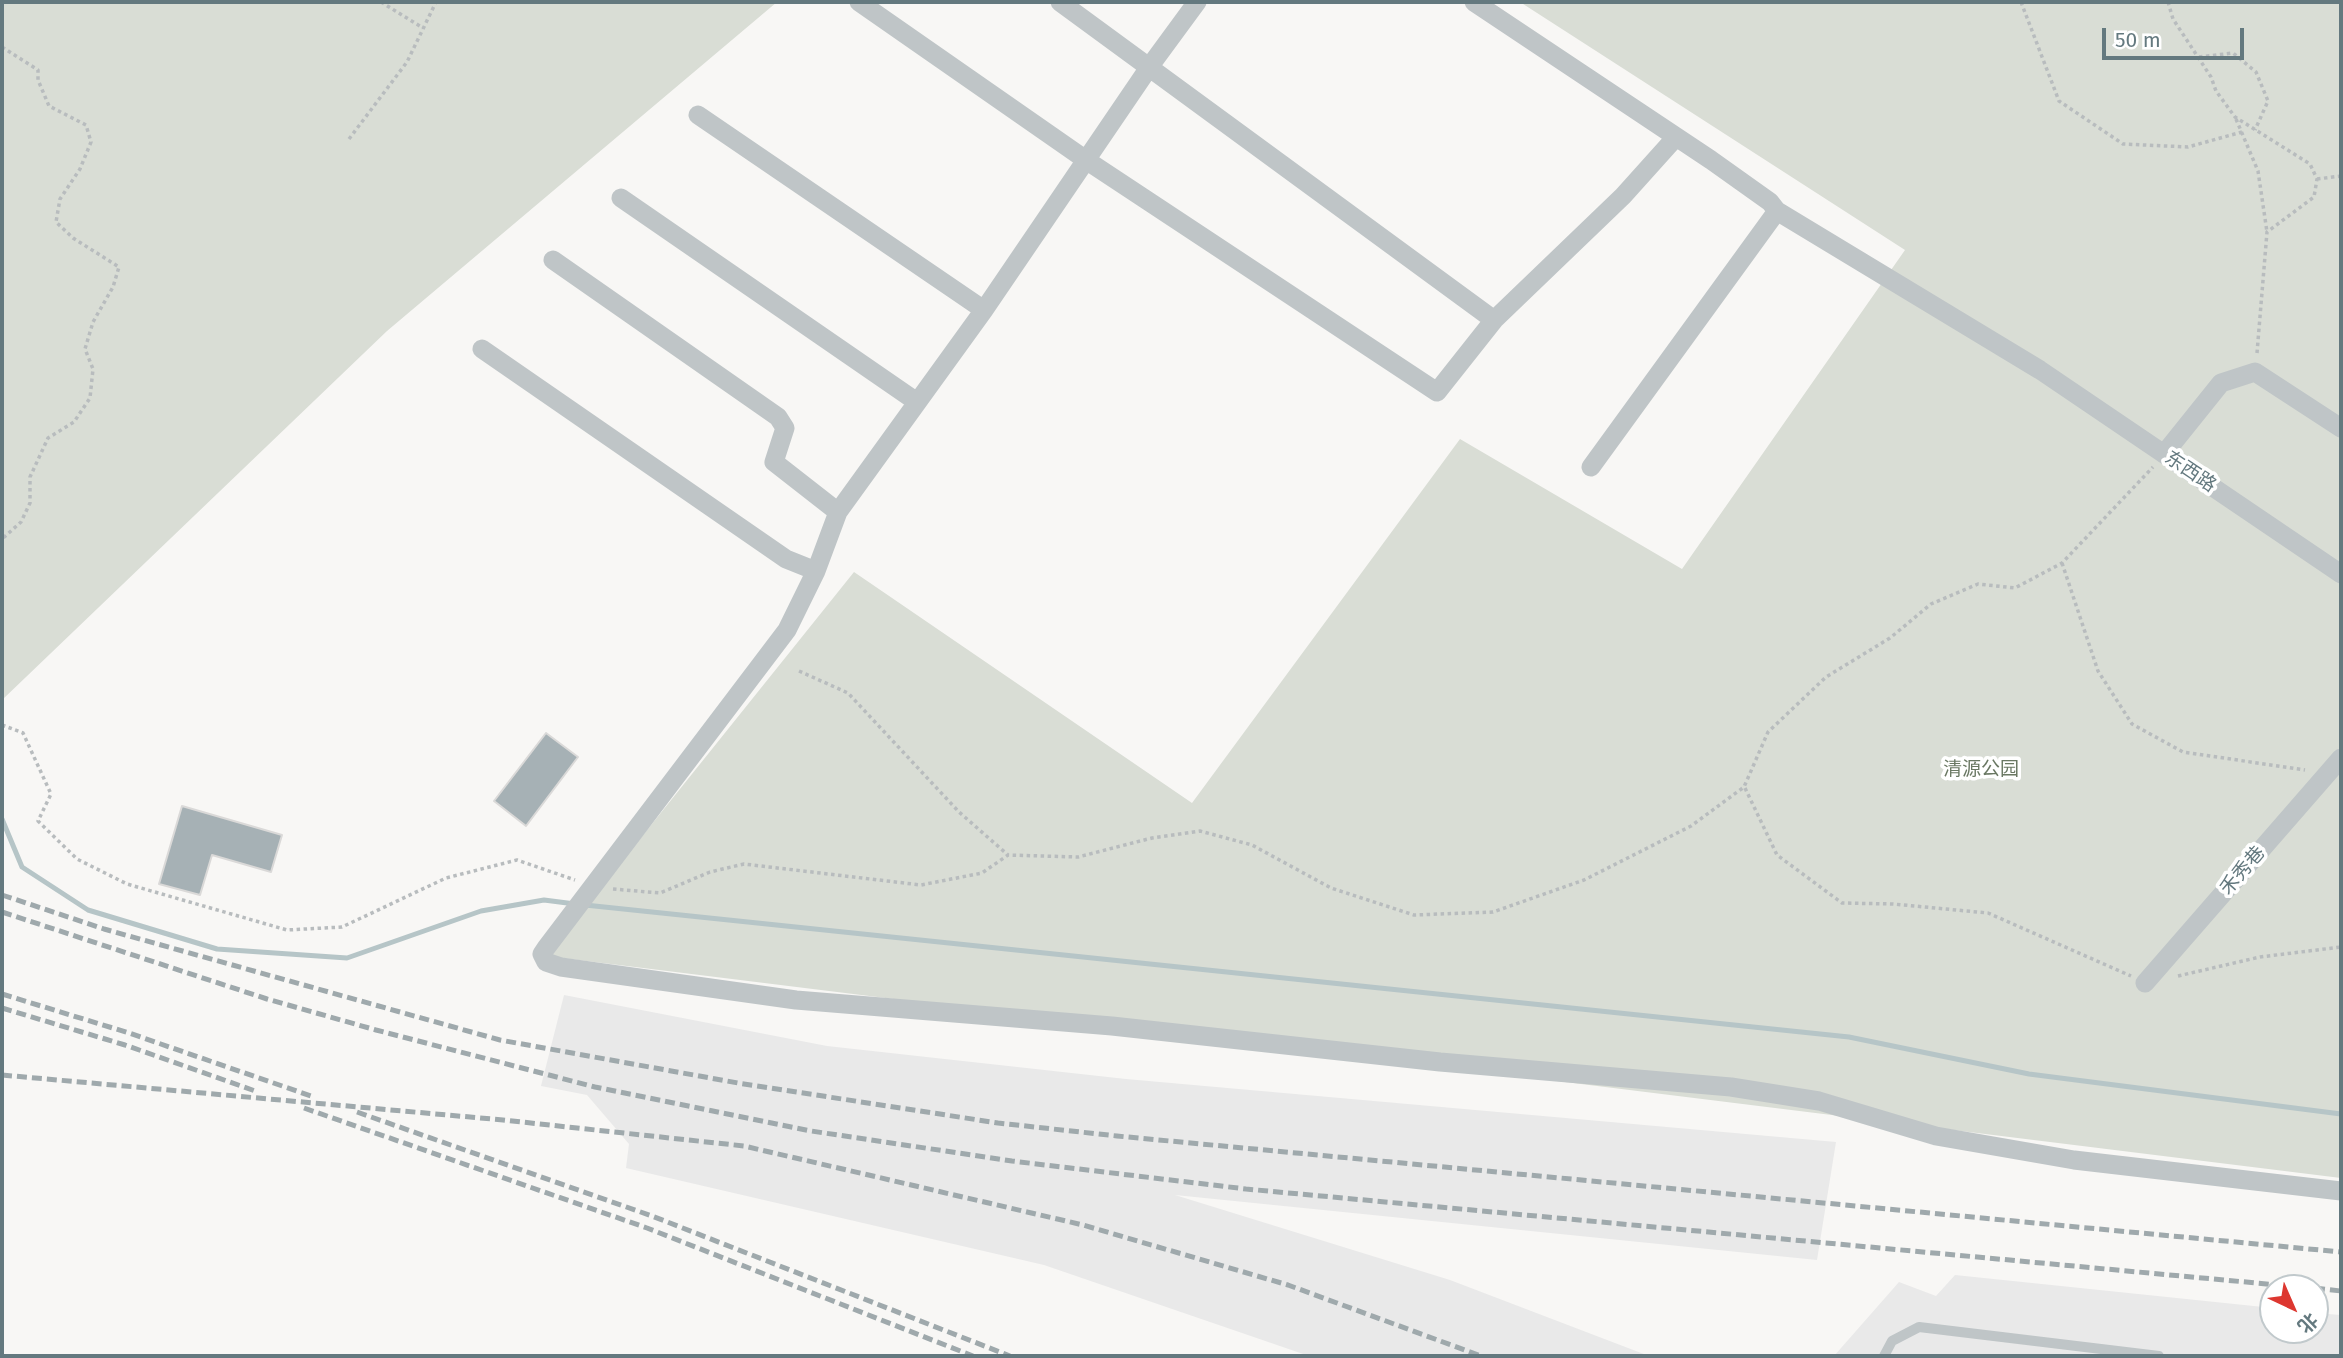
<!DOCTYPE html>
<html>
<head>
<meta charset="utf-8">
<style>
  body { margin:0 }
  #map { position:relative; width:2343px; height:1358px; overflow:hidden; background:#f8f7f5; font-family:"Fira Sans","Noto Sans SC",sans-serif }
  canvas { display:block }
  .frame { position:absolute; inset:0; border:4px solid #64797f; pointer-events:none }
  .north { position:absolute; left:2259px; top:1274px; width:70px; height:70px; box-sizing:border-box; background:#fff; border:2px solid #c1c9cc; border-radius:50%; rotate:136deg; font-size:19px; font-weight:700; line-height:28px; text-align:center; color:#64797f }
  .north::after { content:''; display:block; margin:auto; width:24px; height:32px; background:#dd3730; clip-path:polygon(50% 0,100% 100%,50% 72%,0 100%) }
  .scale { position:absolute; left:2102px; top:28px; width:142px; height:32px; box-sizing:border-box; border:4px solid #64797f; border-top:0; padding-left:9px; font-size:21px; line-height:24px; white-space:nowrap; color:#64797f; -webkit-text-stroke:5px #fff; paint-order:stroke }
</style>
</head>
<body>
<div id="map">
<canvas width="2343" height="1358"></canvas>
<div class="frame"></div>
<div class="north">北</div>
<div class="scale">50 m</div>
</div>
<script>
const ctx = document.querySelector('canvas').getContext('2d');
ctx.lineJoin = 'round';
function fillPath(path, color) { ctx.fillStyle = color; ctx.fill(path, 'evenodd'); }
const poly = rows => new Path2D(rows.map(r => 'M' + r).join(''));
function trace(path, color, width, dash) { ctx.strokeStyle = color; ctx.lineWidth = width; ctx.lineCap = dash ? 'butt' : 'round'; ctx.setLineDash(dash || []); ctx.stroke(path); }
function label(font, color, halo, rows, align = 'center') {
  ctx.font = font + ' "Fira Sans","Noto Sans SC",sans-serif'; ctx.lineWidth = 7; ctx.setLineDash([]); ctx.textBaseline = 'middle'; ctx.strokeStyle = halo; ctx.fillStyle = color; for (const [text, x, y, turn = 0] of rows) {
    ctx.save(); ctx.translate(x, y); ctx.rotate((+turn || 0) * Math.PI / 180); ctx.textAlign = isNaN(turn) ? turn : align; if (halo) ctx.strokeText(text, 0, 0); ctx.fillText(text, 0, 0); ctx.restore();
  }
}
fillPath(poly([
  [564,995,827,1046,1126,1079,1836,1142,1817,1260,1175,1195,1450,1280,1649,1356,1309,1356,1044,1265,626,1168,629,1144,587,1095,541,1086],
  [1955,1275,2273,1308,2273,1330,2315,1330,2315,1313,2341,1315,2341,1356,1834,1356,1899,1282,1936,1296]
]), '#e9e9e9');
fillPath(poly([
  [2,2,777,2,387,331,2,700],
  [1520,2,2341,2,2341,1178,546,956,854,572,1192,803,1460,439,1682,569,1905,250]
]), '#d9ddd5');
trace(poly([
  [2,819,22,867,88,910,217,949,347,958,481,911,544,900,575,904],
  [585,905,1849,1037,2029,1074,2341,1114]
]), '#b6c5c7', 5);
const building = poly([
  [546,733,578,757,526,826,494,801,546,733],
  [182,806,282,835,271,872,212,855,200,895,159,884,182,806]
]);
fillPath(building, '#a6b1b5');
trace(building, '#dad9d8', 2);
trace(poly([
  [381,2,423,28],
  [2021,2,2059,101,2123,144,2188,147,2242,132],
  [2168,2,2173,19,2211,77,2216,91,2235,117,2310,164,2317,179,2314,197,2267,232,2257,353],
  [2,47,38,70,38,80,49,106,86,125,91,142,80,169,60,199,56,222,73,238,119,267,113,287,93,322,85,349,93,369,90,398,74,422,48,438,30,477,30,503,21,522,2,539],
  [2199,57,2233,53,2256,72,2268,101,2255,130],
  [2236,119,2258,171,2267,232],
  [349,139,407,62,436,2],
  [2317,179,2341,176],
  [2062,563,2098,671,2132,724,2183,752,2305,770],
  [799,671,848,693,959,812,1008,855],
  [2,725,23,733,51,794,38,821,77,859,127,884,287,930,342,927,446,878,517,860,575,880],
  [1745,788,1777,855,1842,903,1893,904,1988,913,2131,976],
  [613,889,660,893,710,872,744,864,921,885,982,873,1008,855,1078,857,1152,838,1200,831,1252,845,1331,888,1414,915,1493,912,1584,880,1691,826,1744,787,1768,732,1826,677,1890,638,1931,604,1978,584,2015,588,2062,563,2153,467],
  [2178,976,2260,957,2341,947]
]), '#b8bcbe', 3.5, [3.5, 3.5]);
trace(poly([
  [1884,1356,1892,1341,1919,1327,2159,1356]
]), '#bfc5c7', 10);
trace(poly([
  [859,2,1086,160,1437,392,1494,320,1623,196,1676,137],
  [1060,2,1494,320],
  [1197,2,1150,66,984,310,838,512,816,571,787,630,546,948,542,954,546,962,561,967,796,1000,1112,1026,1440,1062,1731,1087,1819,1101,1936,1136,2074,1160,2341,1191],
  [1474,2,1711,160,1770,202,1777,211,2040,370,2341,574],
  [698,115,984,310],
  [621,198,917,402],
  [553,260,778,417,785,428,774,462,838,512],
  [482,349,786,559,816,571],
  [2164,454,2221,383,2255,372,2341,428],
  [1591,467,1777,211],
  [2145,983,2341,758]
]), '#bfc5c7', 19);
trace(poly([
  [2,895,104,929,500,1040,738,1083,998,1123,1117,1136,2341,1252],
  [2,912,267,999,376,1030,595,1087,811,1131,1012,1161,1246,1189,2310,1288],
  [2,994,129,1033,314,1097],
  [2,1008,125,1045,258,1092],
  [2,1075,503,1120,744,1146,1083,1225,1288,1285,1481,1356],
  [304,1108,647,1228,973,1356],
  [357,1112,652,1216,1010,1356],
  [2315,1288,2341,1291]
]), '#9fa9ac', 5, [10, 5]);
label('19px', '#64797f', '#fff', [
  ["东西路",2190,472,34],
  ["禾秀巷",2243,871,-49]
]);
label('19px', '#6a7863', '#fff', [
  ["清源公园",1981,770]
]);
</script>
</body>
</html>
